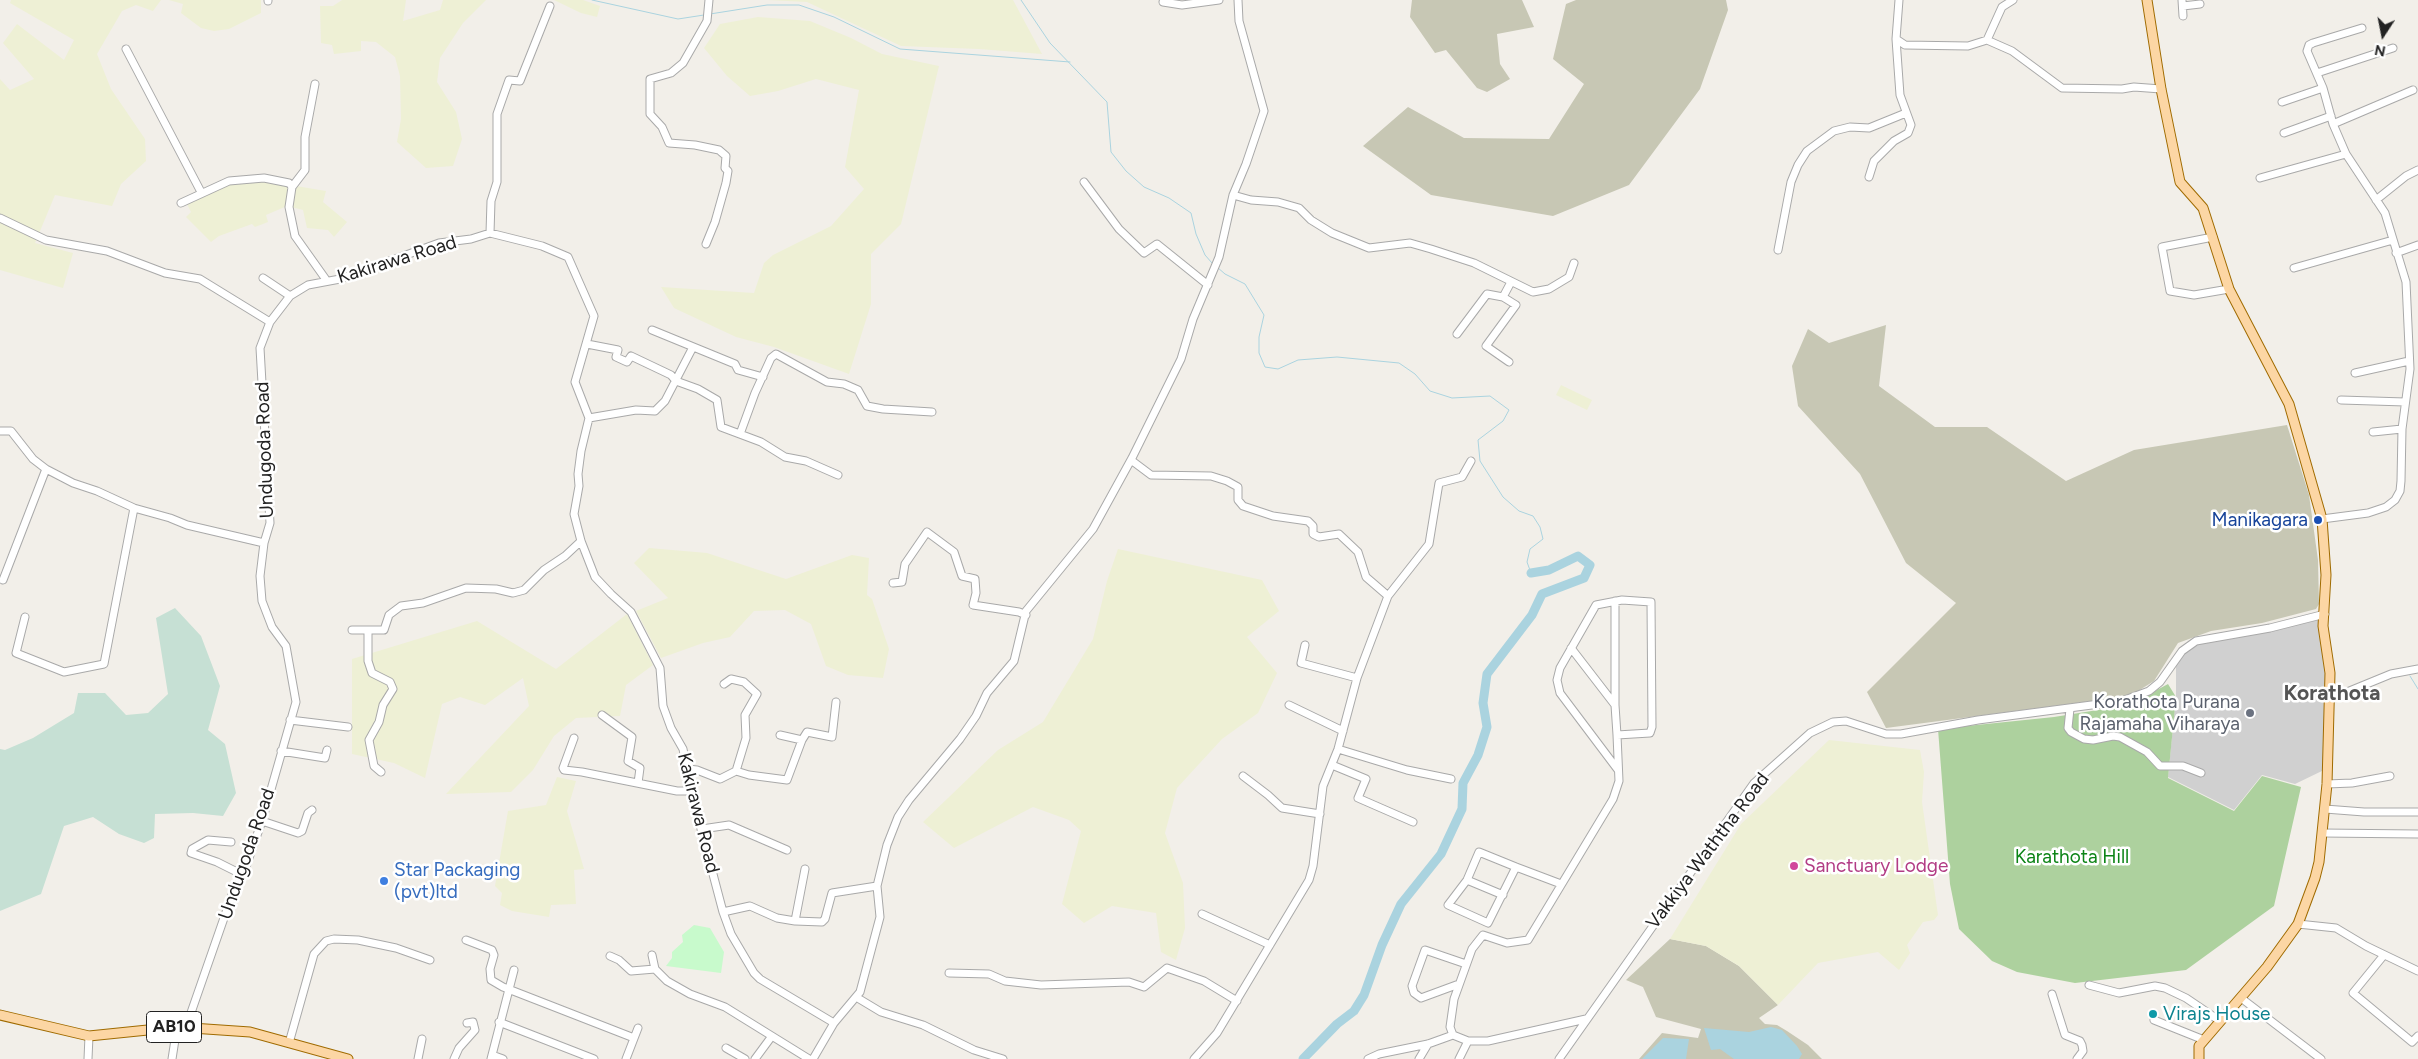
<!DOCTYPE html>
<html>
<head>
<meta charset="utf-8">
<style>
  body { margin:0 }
  #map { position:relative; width:2418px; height:1059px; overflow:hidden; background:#f2efe9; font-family:Figtree,sans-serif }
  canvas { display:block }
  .north { position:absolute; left:2358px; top:10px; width:50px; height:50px; -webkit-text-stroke:4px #fff; paint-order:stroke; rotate:191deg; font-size:14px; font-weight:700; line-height:20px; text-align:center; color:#222 }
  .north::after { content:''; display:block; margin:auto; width:18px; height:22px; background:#222; clip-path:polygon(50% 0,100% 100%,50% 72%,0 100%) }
</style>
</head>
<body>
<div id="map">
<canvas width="2418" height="1059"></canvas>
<div class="north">N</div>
</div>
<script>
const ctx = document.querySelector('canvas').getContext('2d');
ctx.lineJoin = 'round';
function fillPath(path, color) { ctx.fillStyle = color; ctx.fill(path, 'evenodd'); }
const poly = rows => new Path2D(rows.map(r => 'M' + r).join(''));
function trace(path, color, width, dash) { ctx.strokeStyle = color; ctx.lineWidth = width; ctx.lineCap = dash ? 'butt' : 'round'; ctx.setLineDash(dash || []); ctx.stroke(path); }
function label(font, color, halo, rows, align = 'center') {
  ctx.font = font + ' Figtree,sans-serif'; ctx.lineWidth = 5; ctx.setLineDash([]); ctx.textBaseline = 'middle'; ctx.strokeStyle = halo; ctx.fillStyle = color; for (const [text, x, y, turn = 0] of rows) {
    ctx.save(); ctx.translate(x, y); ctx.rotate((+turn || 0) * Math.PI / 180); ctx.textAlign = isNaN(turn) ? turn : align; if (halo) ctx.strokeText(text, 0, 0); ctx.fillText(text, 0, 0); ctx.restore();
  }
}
fillPath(poly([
  [2322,616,2327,673,2324,770,2295,784,2262,775,2234,810,2168,777,2176,696,2176,659,2197,643]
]), '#d0d0d0');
fillPath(poly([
  [1412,0,1522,0,1534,27,1497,34,1500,64,1510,79,1487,92,1477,88,1446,50,1435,53,1410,17],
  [1576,0,1726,0,1728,10,1700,89,1629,185,1553,216,1431,195,1363,146,1408,107,1464,138,1549,139,1584,84,1553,59,1566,4],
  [1886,325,1879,386,1935,427,1987,427,2066,481,2134,450,2287,425,2309,495,2318,560,2319,604,2316,609,2262,623,2211,631,2178,643,2154,681,2130,696,1886,728,1867,692,1956,603,1906,563,1860,474,1798,406,1792,366,1808,329,1829,343],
  [1670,939,1706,946,1739,966,1778,1005,1759,1018,1765,1024,1777,1025,1787,1031,1808,1045,1822,1059,1639,1059,1662,1033,1698,1038,1701,1029,1656,1017,1643,987,1626,980]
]), '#c7c7b4');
fillPath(poly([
  [11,0,161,0,153,11,136,5,122,11,97,54,111,89,145,139,146,161,121,184,112,206,55,195,35,243,73,253,63,288,0,270,0,79,10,90,34,79,3,43,17,24,64,60,74,40,10,3],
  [169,0,261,0,261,13,229,29,214,31,201,28,181,13,183,4],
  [342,0,406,0,403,21,440,10,443,0,486,0,463,23,440,58,437,82,456,112,462,139,453,166,426,168,397,142,401,119,400,76,395,57,376,42,361,41,361,51,334,54,332,45,321,43,320,6,333,6],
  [554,0,583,0,600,6,597,17,581,13],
  [767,0,1013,0,1042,54,979,49,901,46,807,2],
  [758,17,810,21,851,38,882,54,939,66,901,224,871,254,871,304,849,374,774,347,736,337,674,308,661,287,754,293,764,263,773,255,831,226,864,189,845,167,859,90,816,79,778,91,750,96,727,76,704,48,720,24],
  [266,181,326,191,323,202,347,222,334,237,328,230,307,228,303,210,287,206,266,215,268,222,255,227,252,224,219,236,211,242,186,217,191,212,187,204,200,196,230,185],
  [1561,385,1592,400,1587,410,1556,395],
  [649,548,707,553,786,579,852,555,869,558,867,595,872,599,889,649,883,678,848,675,826,666,811,624,785,610,754,611,730,637,703,643,661,658,636,611,668,598,634,563],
  [1118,549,1262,580,1279,611,1247,637,1277,673,1258,713,1222,739,1177,788,1165,833,1183,883,1185,928,1176,960,1161,952,1156,913,1112,906,1084,923,1062,904,1081,831,1069,820,1033,807,954,848,923,822,998,750,1043,722,1093,639,1107,581],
  [627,614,653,665,626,685,620,716,576,718,554,736,533,770,511,792,446,794,529,706,523,678,485,705,460,697,442,704,425,778,394,763,352,754,352,659,477,621,556,669],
  [1829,740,1920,750,1924,772,1922,802,1938,915,1934,920,1923,922,1907,945,1910,953,1899,970,1878,952,1818,963,1778,1005,1739,966,1706,946,1670,939,1741,824],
  [557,777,576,781,567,811,584,869,574,870,576,904,551,905,549,917,512,911,500,905,502,893,495,886,508,811,546,805]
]), '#eef0d5');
fillPath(poly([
  [2168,684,2176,697,2168,778,2234,811,2262,776,2301,787,2274,906,2186,970,2075,983,2017,972,1992,961,1959,929,1950,884,1938,729,2054,717,2129,705]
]), '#add19e');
fillPath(poly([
  [175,608,201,636,220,686,208,730,225,744,236,793,223,816,193,813,155,814,154,838,144,843,119,834,93,817,64,826,41,894,0,911,0,749,5,750,33,738,74,713,78,693,105,693,126,715,148,713,168,694,156,618]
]), '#c6e0d4');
fillPath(poly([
  [694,925,710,928,724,952,721,973,666,966,672,958,672,952,683,942,682,935]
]), '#c8facc');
fillPath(poly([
  [1771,1027,1782,1030,1797,1046,1802,1054,1799,1059,1734,1059,1720,1049,1711,1050,1704,1028,1749,1032],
  [1663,1038,1689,1039,1686,1059,1642,1059]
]), '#aad3df');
trace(poly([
  [592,0,678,19,704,15],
  [1021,0,1050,43,1107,102,1111,152,1126,171,1144,187,1169,198,1191,213,1196,234,1205,255,1212,263],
  [710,14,767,5,799,5,834,17,900,49,1070,62],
  [1217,267,1225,274,1245,284,1264,315,1259,337,1259,353,1265,367,1278,369,1298,360,1337,357,1399,363,1415,374,1430,391,1452,398,1490,396,1509,410,1503,421,1478,440,1480,461,1503,497,1519,511,1533,516,1540,527,1543,539,1530,549,1527,562,1531,573],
  [2410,676,2418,689]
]), '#aad3df', 1);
trace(poly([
  [1303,1059,1337,1024,1354,1011,1364,995,1382,945,1401,904,1441,854,1462,809,1463,783,1478,755,1487,727,1483,703,1487,674,1532,615,1542,594,1584,578,1590,565,1578,556,1549,570,1531,573]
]), '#aad3df', 9);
const minor = poly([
  [268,0,268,1],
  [1899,0,1896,39,1905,45,1968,46,1987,40,2012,51,2062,88,2122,89,2134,87,2161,89],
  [2182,0,2183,16],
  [1163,2,1182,5,1219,0],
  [2183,6,2200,4],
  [1987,40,2002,7,2013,0],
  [126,49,201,192],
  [2317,73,2393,48],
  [2282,102,2323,88],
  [2333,124,2413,90],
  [2284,133,2331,116],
  [1869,177,1874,161,1894,141,1908,133,1911,125,1900,95,1896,39],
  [2260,178,2346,154],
  [1084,182,1119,229,1144,253,1157,244,1208,285],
  [292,187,305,170,305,137,315,84],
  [1233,195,1251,200,1278,202,1299,208,1311,220,1332,233,1369,248,1410,243,1431,249,1474,263,1533,292,1549,289,1569,277,1574,263],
  [2376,200,2406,176,2418,170],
  [181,203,229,181,264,178,289,183,292,187,289,207,295,236,327,281],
  [0,218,46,240,107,251,165,273,200,279,270,322,260,348,270,523,264,543,260,576,262,601,272,627,286,646,296,702,262,821,243,875,232,895,186,1027],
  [490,233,491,201,497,182,497,114,509,80,520,81,550,6],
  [2213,237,2162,247,2170,291,2194,295,2229,289],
  [706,244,715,222,726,183,728,171,725,168,726,156,719,150,695,145,669,143,662,127,650,114,650,79,671,73,683,63,707,21,709,0],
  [1778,250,1791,182,1798,165,1807,151,1834,131,1850,127,1869,128,1906,113],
  [2396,253,2418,245],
  [2294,268,2393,240],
  [263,278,290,296],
  [270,322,290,296,308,285,340,279,439,243,471,239,490,233,542,246,568,257,594,316,575,382,589,418,581,451,578,474,579,486,574,514,581,541,595,577,611,594,631,612,660,668,663,706,671,728,683,749,691,791,723,912,731,934,754,973,760,979,834,1023],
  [652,330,735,364,738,370,763,377],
  [1457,334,1487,294,1503,297],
  [587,344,618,350,616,357,627,362,631,356,671,375,676,381,698,389,717,400,721,427,761,442,785,457,806,461,838,475],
  [1509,362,1486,346,1516,305,1503,297,1511,282],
  [2355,373,2409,361],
  [2341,400,2405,402],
  [589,418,636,410,655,411,665,401,693,347],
  [0,431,11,431,33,459,46,469],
  [2373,432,2402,429],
  [740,434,755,393,771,358,776,354,827,382,844,384,858,390,867,406,883,409,932,412],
  [1131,460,1151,475,1211,476,1227,481,1238,487,1238,500,1243,506,1273,516,1308,521,1313,526,1313,534,1319,537,1339,534,1358,552,1366,577,1388,596,1357,678,1338,749,1323,786,1313,866,1309,880,1217,1033,1194,1059],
  [2322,519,2368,513,2386,507,2395,500,2400,491,2401,481,2402,429,2410,369,2406,282,2385,213,2346,154,2333,124,2323,88,2307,51,2309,45,2313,43,2362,28],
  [3,580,46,469,73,483,97,491,134,508,170,518,187,525,264,543],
  [893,583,902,582,905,564,927,532,954,552,962,576,975,579,976,593,973,605,1019,612,1026,615],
  [1388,596,1429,544,1439,483,1462,477,1471,461],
  [1615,601,1615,705],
  [25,617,16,653,64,672,104,664,134,508],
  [352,630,384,630,389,615,401,606,423,603,466,588,496,589,513,593,524,590,544,570,565,556,581,541],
  [368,630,368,661,372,673,390,682,393,689,383,705,379,722,369,740,374,766,381,772],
  [1305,645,1301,663,1357,678],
  [1571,648,1615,705,1617,735],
  [724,684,731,679,744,682,757,694,745,715,746,738,736,771],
  [2330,699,2391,674,2418,669],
  [1289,705,1343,731],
  [2070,709,2068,728,2071,732,2084,739,2093,740,2113,736,2120,737,2147,752,2160,766,2183,766,2201,773],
  [602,715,632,737,628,761,640,768,638,783],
  [290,720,348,727],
  [574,738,563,768,564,770,582,772,677,791,691,791],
  [802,740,807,732,832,737,836,702],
  [1338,749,1407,770,1451,779],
  [281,751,325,758,327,750],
  [1332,765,1366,779,1358,798,1413,822],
  [688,769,697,770,720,779,736,771,749,775,787,780,802,740,780,735],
  [1243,776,1268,795,1282,808,1320,814],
  [2327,784,2352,783,2390,776],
  [2325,809,2364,812,2418,812],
  [262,821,298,833,302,831,308,813,312,810],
  [702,829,729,825,787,850],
  [2322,833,2418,834],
  [231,842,208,840,192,849,191,853,217,862,243,875],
  [1516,867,1488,923,1448,905,1467,880,1479,852,1516,867,1561,884],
  [1467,880,1503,895],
  [723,912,750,906,777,918,795,921,822,922,825,919,832,893,877,886],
  [1202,914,1270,945],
  [795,921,805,869],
  [2298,924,2336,928,2366,946,2418,971],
  [466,940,492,950,494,955,490,969,491,980,503,987,634,1038],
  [652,955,655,969,667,981,690,994,725,1007,809,1059],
  [2384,955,2353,993,2412,1042,2418,1036],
  [610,956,619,960,631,971,655,969],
  [949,973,989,974,1005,981,1041,985,1129,982,1144,987,1167,968,1204,981,1237,1001],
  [1459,984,1421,998,1414,993,1412,986,1425,950,1466,964],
  [2089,985,2119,993,2155,986,2165,988,2186,998,2220,1021],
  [2052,994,2065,1035,2080,1041,2082,1045,2083,1051,2077,1059],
  [856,997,881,1012,923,1025,974,1050,1003,1059],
  [2241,998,2321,1059],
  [2154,1020,2204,1040],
  [499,1022,594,1059],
  [1453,1035,1450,1027,1454,999,1472,949,1483,935,1507,943,1528,940,1613,799,1619,781,1617,735,1650,733,1652,727,1651,602,1622,600,1596,605,1560,668,1557,680,1560,693,1618,770],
  [289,1043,314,954,326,941,334,939,358,940,396,948,430,960],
  [726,1048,745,1059],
  [492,1055,503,1059],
  [88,1059,89,1036],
  [172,1059,177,1027],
  [418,1059,422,1039],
  [454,1059,459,1048,475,1030,473,1022,467,1023],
  [491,1059,514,970],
  [626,1059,638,1028],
  [755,1059,772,1036],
  [813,1059,834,1023,860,992,880,917,877,886,887,845,898,817,909,800,960,739,976,716,987,693,1014,661,1026,611,1093,529,1132,458,1181,359,1193,319,1219,257,1233,195,1246,164,1264,111,1239,21,1238,0],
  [1368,1059,1379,1054,1428,1044,1453,1035,1468,1041,1488,1041,1586,1019],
  [1419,1059,1428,1044],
  [1459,1059,1468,1041],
  [1559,1059,1754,783,1810,733,1833,722,1846,721,1886,734,1901,734,1978,720,2122,701,2149,691,2160,682,2182,651,2196,641,2270,628,2325,614]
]);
const major = poly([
  [2147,0,2161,89,2180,182,2203,208,2229,289,2289,404,2322,519,2326,575,2323,626,2330,673,2327,784,2319,862,2315,878,2298,924,2267,967,2199,1046,2199,1059],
  [0,1015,89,1036,177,1027,250,1032,348,1059]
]);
trace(minor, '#a9a9a9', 9);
trace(major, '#a06b00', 11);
trace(minor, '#fff', 7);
trace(major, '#fcd6a4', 9);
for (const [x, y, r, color] of [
  [2318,520,5,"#1a4fb4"],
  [2250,713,5,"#6b7280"],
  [1794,866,5,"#d1479c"],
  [384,881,5,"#3f7fe0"],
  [2153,1014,5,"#0f9aa8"]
]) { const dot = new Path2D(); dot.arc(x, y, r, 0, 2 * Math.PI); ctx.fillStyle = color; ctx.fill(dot); trace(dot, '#fff', 2); }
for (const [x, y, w] of [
  [174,1027,55]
]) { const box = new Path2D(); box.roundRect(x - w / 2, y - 15.5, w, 31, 4); ctx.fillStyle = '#fff'; ctx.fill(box); trace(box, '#222', 1); }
label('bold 18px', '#222', null, [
  ["AB10",174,1027]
]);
label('19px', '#222', '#fff', [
  ["Kakirawa Road",397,260,-17],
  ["Undugoda Road",265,450,-92],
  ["Kakirawa Road",698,813,76],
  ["Vakkiya Waththa Road",1708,851,-53],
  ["Undugoda Road",247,854,-71]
]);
label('19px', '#164399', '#fff', [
  ["Manikagara",2308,520]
], 'right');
label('19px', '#5b616d', '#fff', [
  ["Korathota Purana",2240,702],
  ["Rajamaha Viharaya",2240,724]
], 'right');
label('19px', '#0c8416', '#fff', [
  ["Karathota Hill",2072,857]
]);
label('19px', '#b23c85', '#fff', [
  ["Sanctuary Lodge",1804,866]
], 'left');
label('19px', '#366cbe', '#fff', [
  ["Star Packaging",394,870],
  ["(pvt)ltd",394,892]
], 'left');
label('19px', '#0d838f', '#fff', [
  ["Virajs House",2163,1014]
], 'left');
label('bold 21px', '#555', '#fff', [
  ["Korathota",2332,694]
]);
</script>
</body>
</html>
